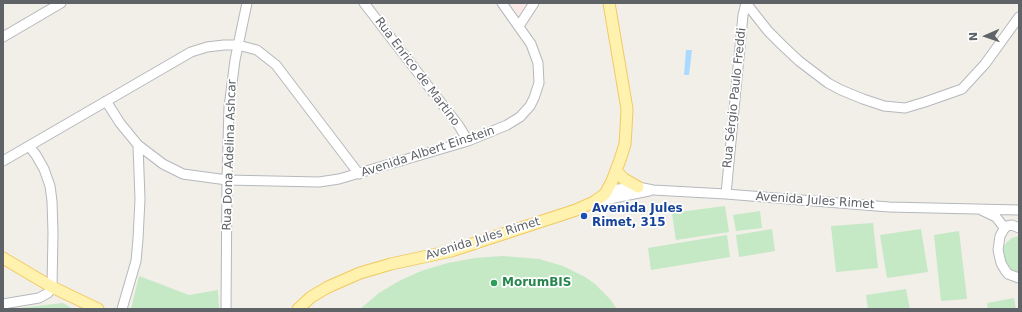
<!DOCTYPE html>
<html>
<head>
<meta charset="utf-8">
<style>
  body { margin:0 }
  #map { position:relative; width:1022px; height:312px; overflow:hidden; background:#f1efe8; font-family:"DejaVu Sans",sans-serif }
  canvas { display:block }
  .frame { position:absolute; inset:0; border:4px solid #5f6368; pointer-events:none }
  .north { position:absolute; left:966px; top:16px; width:40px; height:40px; -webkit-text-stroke:3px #fff; paint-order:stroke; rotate:268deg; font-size:11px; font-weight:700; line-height:16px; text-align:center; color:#5f6368 }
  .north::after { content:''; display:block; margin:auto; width:14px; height:18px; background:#5f6368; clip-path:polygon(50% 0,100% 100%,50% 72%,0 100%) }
</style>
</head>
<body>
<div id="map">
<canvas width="1022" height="312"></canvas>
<div class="frame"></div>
<div class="north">N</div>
</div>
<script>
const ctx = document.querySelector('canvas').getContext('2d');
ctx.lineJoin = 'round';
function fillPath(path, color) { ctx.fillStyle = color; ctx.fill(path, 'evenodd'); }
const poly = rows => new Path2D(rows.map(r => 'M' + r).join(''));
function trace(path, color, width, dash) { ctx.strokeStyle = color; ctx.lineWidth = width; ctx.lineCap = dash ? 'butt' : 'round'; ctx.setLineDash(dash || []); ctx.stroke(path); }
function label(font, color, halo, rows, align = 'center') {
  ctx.font = font + ' "DejaVu Sans",sans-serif'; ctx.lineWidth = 3.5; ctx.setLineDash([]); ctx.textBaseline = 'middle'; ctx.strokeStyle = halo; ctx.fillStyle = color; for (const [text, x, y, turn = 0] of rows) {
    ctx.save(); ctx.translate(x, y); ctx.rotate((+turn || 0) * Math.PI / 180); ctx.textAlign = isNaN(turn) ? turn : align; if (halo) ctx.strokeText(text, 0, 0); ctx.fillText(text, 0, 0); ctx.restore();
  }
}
fillPath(poly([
  [510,3,532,3,522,19]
]), '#fce8e6');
fillPath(poly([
  [725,206,729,232,676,240,672,213],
  [760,211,762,228,736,231,733,215],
  [873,223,878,268,836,272,831,226],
  [772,229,775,251,739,257,736,235],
  [921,229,928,272,887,278,880,235],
  [959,231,967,299,941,301,934,235],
  [727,235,730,257,651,270,648,248],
  [1019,236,1019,274,1008,269,1001,253,1003,247,1007,242,1012,238],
  [503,256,539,259,563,266,585,277,595,284,610,299,617,309,360,309,379,293,399,281,421,271,448,263,475,258],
  [139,276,189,295,218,290,219,309,131,309],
  [906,289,910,309,868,309,866,295],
  [1014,298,1016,309,988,309,987,303],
  [63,303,73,309,10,309]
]), '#c5e8c5');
fillPath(poly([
  [686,50,692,50,689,75,684,75]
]), '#aadaff');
const minor = poly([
  [364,3,459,126,468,141],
  [746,3,768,31,782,45,799,61,828,83,841,90,863,99,884,106,905,108,925,102,962,89,985,64,1019,17],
  [519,26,534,3],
  [3,37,61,3],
  [106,101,120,123,138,145,163,164,183,174,227,180,319,182,339,179,468,141,507,125,520,117,530,106,534,98,539,83,538,63,531,44,502,3],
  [3,161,191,52,207,47,224,45,238,45,257,50,276,65,359,174],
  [608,190,638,187,653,190,726,194,889,207,1019,210],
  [726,194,743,15,746,3],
  [594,202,649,191],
  [981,210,996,217,1003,226,1004,229],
  [1019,228,1012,225,1007,226,1004,229,1000,236,998,250,1001,263,1005,270,1008,274,1019,278],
  [3,304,39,298,48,293,52,287,53,233,52,201,50,186,44,169,36,155,29,146],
  [122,309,136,261,138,239,140,199,138,145],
  [226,309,227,180,229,107,235,60,247,3]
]);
const major = poly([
  [616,171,624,179,638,187],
  [3,258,52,287,98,309],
  [298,309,311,297,328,287,360,273,391,264,451,251,576,210,594,202,605,194,612,181,620,160,625,144,626,129,627,109,609,3]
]);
trace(minor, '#b5b8bc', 11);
trace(major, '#f2c960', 13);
trace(minor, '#fff', 9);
trace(major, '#fff2af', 11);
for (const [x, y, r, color] of [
  [584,216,4,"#1a4fb4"],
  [494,283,4,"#2e9e5b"]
]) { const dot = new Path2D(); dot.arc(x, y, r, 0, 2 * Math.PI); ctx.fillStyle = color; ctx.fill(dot); trace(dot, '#fff', 1.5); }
label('12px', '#5f6368', '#fff', [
  ["Rua Enrico de Martino",417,72,53],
  ["Rua Sérgio Paulo Freddi",735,98,-84],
  ["Avenida Albert Einstein",428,152,-18],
  ["Rua Dona Adelina Ashcar",230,155,-88],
  ["Avenida Jules Rimet",815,201,4],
  ["Avenida Jules Rimet",483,239,-17]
]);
label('bold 12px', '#164399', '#fff', [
  ["Avenida Jules",592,209],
  ["Rimet, 315",592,223]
], 'left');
label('bold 12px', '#27864d', '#fff', [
  ["MorumBIS",502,283]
], 'left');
</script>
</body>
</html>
